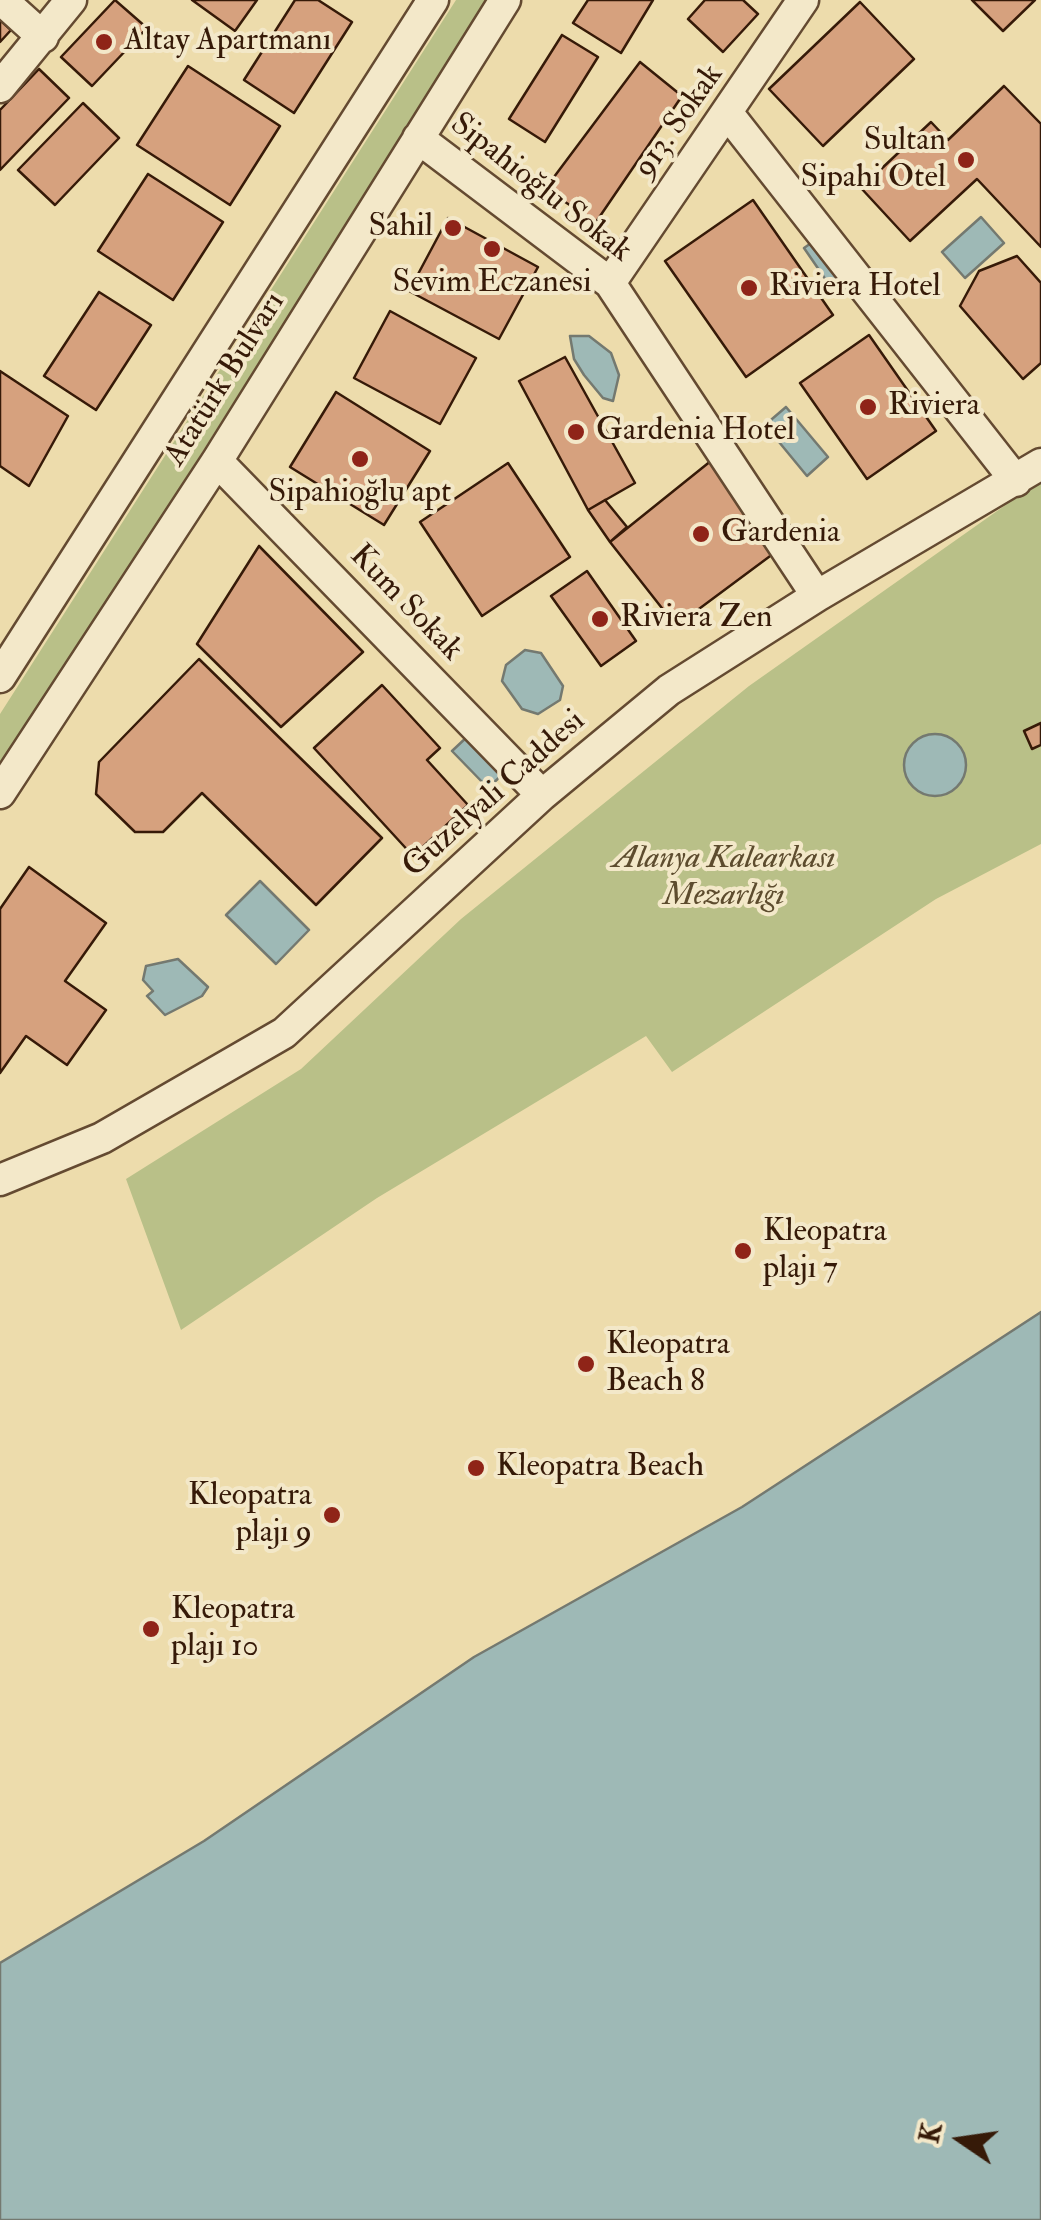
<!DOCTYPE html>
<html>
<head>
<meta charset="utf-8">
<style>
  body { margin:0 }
  #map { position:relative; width:1041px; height:2220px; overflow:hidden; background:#eddcac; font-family:"IM FELL Double Pica",serif }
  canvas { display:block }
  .north { position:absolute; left:911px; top:2090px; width:100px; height:100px; -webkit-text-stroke:8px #f3e8c9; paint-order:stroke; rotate:283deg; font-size:28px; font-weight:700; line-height:40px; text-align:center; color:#361a08 }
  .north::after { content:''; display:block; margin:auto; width:35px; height:45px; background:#361a08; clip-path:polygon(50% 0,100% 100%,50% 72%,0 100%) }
</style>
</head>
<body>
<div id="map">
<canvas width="1041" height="2220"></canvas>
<div class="north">K</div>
</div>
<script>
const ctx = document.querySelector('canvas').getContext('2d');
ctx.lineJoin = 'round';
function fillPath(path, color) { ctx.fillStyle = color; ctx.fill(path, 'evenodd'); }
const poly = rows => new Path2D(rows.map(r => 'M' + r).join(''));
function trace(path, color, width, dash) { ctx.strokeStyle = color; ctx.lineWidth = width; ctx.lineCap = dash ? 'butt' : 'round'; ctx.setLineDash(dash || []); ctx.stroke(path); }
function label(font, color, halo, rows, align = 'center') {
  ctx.font = font + ' "IM FELL Double Pica",serif'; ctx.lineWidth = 8; ctx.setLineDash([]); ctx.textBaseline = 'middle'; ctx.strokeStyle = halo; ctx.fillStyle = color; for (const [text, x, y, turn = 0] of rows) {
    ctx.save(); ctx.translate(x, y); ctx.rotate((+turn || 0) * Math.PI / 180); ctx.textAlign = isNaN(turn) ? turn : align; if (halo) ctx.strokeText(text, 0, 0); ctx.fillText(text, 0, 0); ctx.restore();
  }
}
fillPath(poly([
  [456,0,487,0,0,773,0,714],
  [1041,480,1041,844,936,899,672,1072,646,1036,377,1198,181,1330,126,1179,301,1069,461,919,749,686]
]), '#b9c088');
const water = poly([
  [981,217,1004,243,965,278,942,252,981,217],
  [824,234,856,282,837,296,804,248,824,234],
  [570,336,589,336,611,353,619,375,613,401,603,398,584,375,574,359,570,336],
  [786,407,828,457,807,476,765,425,786,407],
  [525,650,541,653,563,686,560,700,538,714,522,709,502,681,506,665,525,650],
  '904 765a31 31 0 1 1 62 0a31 31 0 1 1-62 0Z',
  [468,736,504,773,488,788,452,751,468,736],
  [260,881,309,930,276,964,226,915,260,881],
  [178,959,208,987,202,996,165,1015,147,996,153,991,143,980,146,966,178,959],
  [1041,1312,1041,2220,0,2220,0,1963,204,1841,474,1657,742,1507,1041,1312]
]);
fillPath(water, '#9eb9b6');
trace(water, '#747970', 2.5);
const building = poly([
  [115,0,147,28,92,86,61,57,115,0],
  [192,0,257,0,235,31,192,0],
  [295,0,318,0,352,22,294,113,244,80,295,0],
  [588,0,653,0,621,53,573,23,588,0],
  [705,0,743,0,758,14,723,52,688,19,705,0],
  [972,0,1035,0,1003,31,972,0],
  [860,2,914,59,823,146,769,89,860,2],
  [0,20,11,30,0,42,0,20],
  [562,35,598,57,545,142,509,119,562,35],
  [640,62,682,96,596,222,545,189,640,62],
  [188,66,280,126,230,205,137,145,188,66],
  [39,69,69,98,0,170,0,110,39,69],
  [1004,86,1041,124,1041,247,977,179,910,241,861,188,931,122,948,140,1004,86],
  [83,103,119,138,55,205,18,170,83,103],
  [148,174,223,222,173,300,98,251,148,174],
  [753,200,833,315,746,377,665,261,753,200],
  [448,218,538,267,499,339,409,291,448,218],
  [1017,256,1041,283,1041,363,1023,379,960,306,979,271,1017,256],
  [99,292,151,325,96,410,44,376,99,292],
  [390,311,476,358,440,424,354,378,390,311],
  [869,335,936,431,867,479,800,383,869,335],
  [565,357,635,483,588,510,519,381,565,357],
  [0,371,68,416,29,486,0,466,0,371],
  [336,392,430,451,384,525,290,467,336,392],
  [722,452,789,542,676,626,610,542,722,452],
  [508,463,570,557,482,616,420,522,508,463],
  [605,500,627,527,610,542,588,510,605,500],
  [259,546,363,652,281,727,197,644,259,546],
  [587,571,636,641,601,666,551,596,587,571],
  [199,659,382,838,316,905,202,793,163,832,135,832,96,794,99,762,199,659],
  [382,685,440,748,427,760,468,805,413,856,314,748,382,685],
  [1041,723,1041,745,1032,749,1024,731,1041,723],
  [29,867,106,923,65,981,106,1010,67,1065,26,1036,0,1073,0,909,29,867]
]);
fillPath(building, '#d6a17e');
trace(building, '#361a08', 2.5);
const minor = poly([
  [2,0,43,37],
  [0,87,71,0],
  [729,115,1016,481],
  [418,138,610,283,817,596],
  [610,283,803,0],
  [217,461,542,795],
  [0,677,433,0],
  [0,793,217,461,505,0],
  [0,1180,102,1138,284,1033,542,795,669,690,817,596,1041,464]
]);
trace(minor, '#644a31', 35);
trace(minor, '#f3e8c9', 30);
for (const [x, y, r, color] of [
  [104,42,10,"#8f2418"],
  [966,160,10,"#8f2418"],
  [453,228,10,"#8f2418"],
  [492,249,10,"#8f2418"],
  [749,288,10,"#8f2418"],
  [868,407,10,"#8f2418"],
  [576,432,10,"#8f2418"],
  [360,459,10,"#8f2418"],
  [701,534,10,"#8f2418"],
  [600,619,10,"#8f2418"],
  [743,1251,10,"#8f2418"],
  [586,1364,10,"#8f2418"],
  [476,1468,10,"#8f2418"],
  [332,1515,10,"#8f2418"],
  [151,1629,10,"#8f2418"]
]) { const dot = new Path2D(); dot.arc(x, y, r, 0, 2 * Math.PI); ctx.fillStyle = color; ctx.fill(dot); trace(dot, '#f3e8c9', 4); }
label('32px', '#361a08', '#f3e8c9', [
  ["Altay Apartmanı",124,42],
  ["Sultan",946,142,"right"],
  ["Sipahi Otel",946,179,"right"],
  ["Sahil",433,228,"right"],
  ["Sevim Eczanesi",492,284,"center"],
  ["Riviera Hotel",769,288],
  ["Riviera",888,407],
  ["Gardenia Hotel",596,432],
  ["Sipahioğlu apt",360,494,"center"],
  ["Gardenia",721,534],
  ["Riviera Zen",620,619],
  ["Kleopatra",763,1233],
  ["plajı 7",763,1270],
  ["Kleopatra",606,1346],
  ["Beach 8",606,1383],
  ["Kleopatra Beach",496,1468],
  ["Kleopatra",312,1497,"right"],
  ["plajı 9",312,1534,"right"],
  ["Kleopatra",171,1611],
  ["plajı 10",171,1648]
], 'left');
label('32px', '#361a08', '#f3e8c9', [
  ["913. Sokak",680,122,-55],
  ["Sipahioğlu Sokak",540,189,38],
  ["Atatürk Bulvarı",226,380,-58],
  ["Kum Sokak",405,604,46],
  ["Guzelyali Caddesi",495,795,-42]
]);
label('italic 32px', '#5d4c2e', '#f3e8c9', [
  ["Alanya Kalearkası",724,860],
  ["Mezarlığı",724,897]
]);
</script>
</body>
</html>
